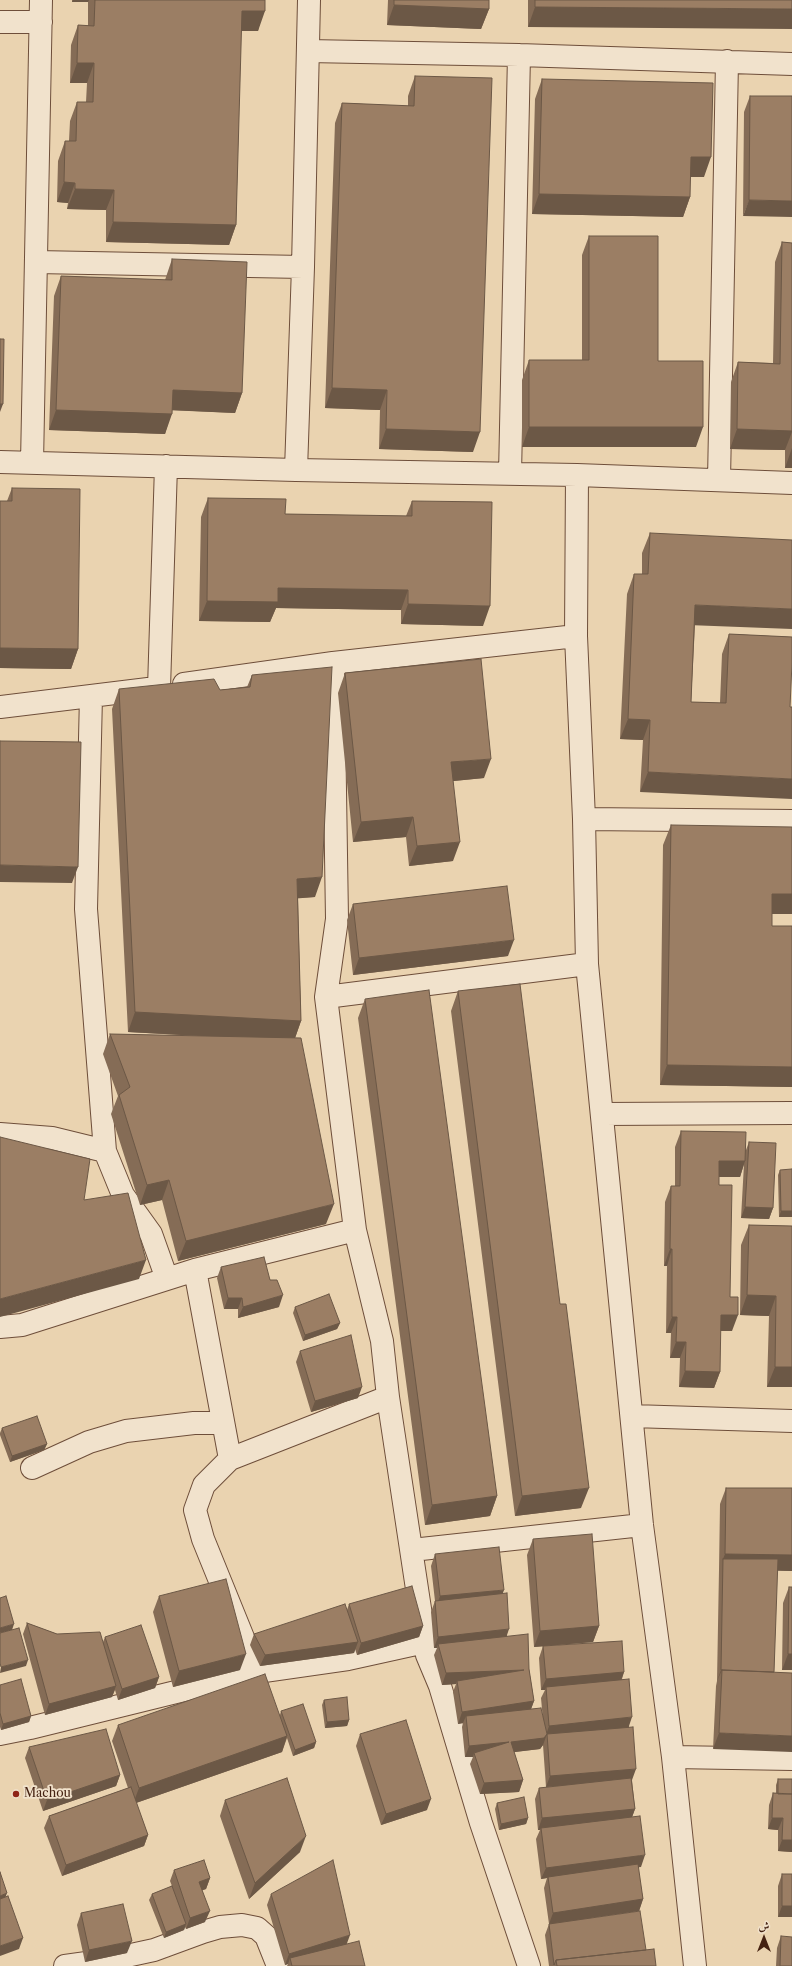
<!DOCTYPE html>
<html>
<head>
<meta charset="utf-8">
<style>
  body { margin:0 }
  #map { position:relative; width:792px; height:1966px; overflow:hidden; background:#ead3b0; font-family:"Libre Caslon Text",Amiri,serif }
  canvas { display:block }
  .north { position:absolute; left:744px; top:1918px; width:40px; height:40px; -webkit-text-stroke:3px #f1e2cc; paint-order:stroke; rotate:0deg; font-size:11px; font-weight:700; line-height:16px; text-align:center; color:#452212 }
  .north::after { content:''; display:block; margin:auto; width:14px; height:18px; background:#452212; clip-path:polygon(50% 0,100% 100%,50% 72%,0 100%) }
</style>
</head>
<body>
<div id="map">
<canvas width="792" height="1966"></canvas>
<div class="north">ش</div>
</div>
<script>
const ctx = document.querySelector('canvas').getContext('2d');
ctx.lineJoin = 'round';
const poly = rows => new Path2D(rows.map(r => 'M' + r).join(''));
function trace(path, color, width, dash) { ctx.strokeStyle = color; ctx.lineWidth = width; ctx.lineCap = dash ? 'butt' : 'round'; ctx.setLineDash(dash || []); ctx.stroke(path); }
function fillPath(path, color) { ctx.fillStyle = color; ctx.fill(path, 'evenodd'); }
function label(font, color, halo, rows, align = 'center') {
  ctx.font = font + ' "Libre Caslon Text",serif'; ctx.lineWidth = 3.5; ctx.setLineDash([]); ctx.textBaseline = 'middle'; ctx.strokeStyle = halo; ctx.fillStyle = color; for (const [text, x, y, turn = 0] of rows) {
    ctx.save(); ctx.translate(x, y); ctx.rotate((+turn || 0) * Math.PI / 180); ctx.textAlign = isNaN(turn) ? turn : align; if (halo) ctx.strokeText(text, 0, 0); ctx.fillText(text, 0, 0); ctx.restore();
  }
}
const street = poly([
  [0,22,41,22],
  [308,51,519,55,792,64],
  [36,262,303,267],
  [0,462,296,470,577,475,792,483],
  [32,463,41,0],
  [296,470,303,267,309,0],
  [510,474,519,55],
  [577,475,576,636,584,819,587,964,642,1525,673,1757,695,1966],
  [719,480,727,61],
  [333,663,337,919,326,997,355,1230,382,1341,388,1397,427,1655,440,1686,481,1823,529,1966],
  [184,684,333,663,576,636],
  [159,688,166,466],
  [91,696,86,909,105,1151],
  [0,707,148,689],
  [584,819,792,821],
  [326,997,587,964],
  [602,1114,792,1113],
  [0,1134,52,1138,105,1151,123,1195,151,1234,167,1279],
  [195,1270,230,1459],
  [0,1327,22,1325,195,1270,355,1230],
  [632,1416,792,1421],
  [32,1468,89,1442,126,1431,194,1423,223,1423],
  [412,1550,642,1525],
  [257,1672,203,1539,195,1510,204,1485,230,1459,388,1397],
  [0,1734,30,1728,257,1672,348,1659,425,1642],
  [673,1757,792,1759],
  [65,1966,108,1960,154,1950,203,1932,220,1927,242,1925,257,1928,266,1936,278,1966]
]);
trace(street, '#6e4e3a', 24);
trace(street, '#f1e2cc', 22);
fillPath(poly([
  [72,0,265,0,258,31,241,31,236,225,229,245,106,242,106,210,67,209,68,203,57,202,58,161,65,141,69,141,70,121,77,102,86,102,87,83,70,83,71,45,78,25,88,26,88,2,72,2],
  [388,0,489,0,489,9,481,29,387,25],
  [528,0,792,0,528,27],
  [415,76,473,452,379,449,380,410,325,408,335,123,342,103,408,106,408,96],
  [542,79,704,177,690,177,690,197,683,217,532,214,535,99],
  [750,96,792,96,743,216,744,112],
  [589,236,696,447,522,447,522,380,529,360,582,360,582,255],
  [782,242,792,243,792,468,785,468,785,450,730,449,731,382,738,362,773,363,775,262],
  [172,259,242,393,235,413,172,410,165,434,49,430,54,296,61,276,165,280],
  [12,488,78,649,71,669,0,668,0,501,7,501],
  [208,498,285,514,406,516,412,501,483,626,401,624,401,610,276,608,270,622,199,621,201,517],
  [650,533,695,625,691,702,720,703,722,654,729,634,792,637,640,792,643,740,620,739,627,594,634,574,642,574,642,553],
  [345,673,484,778,453,781,453,861,409,866,406,837,353,842,338,693],
  [252,675,315,897,298,898,301,1021,295,1038,326,1224,178,1261,162,1200,140,1205,111,1114,118,1096,103,1054,110,1034,198,1036,128,1032,112,709,119,689,220,690,247,687],
  [671,825,772,914,772,926,792,926,792,1087,660,1085,663,845],
  [353,904,508,956,353,975,347,920],
  [458,991,581,1508,515,1516,451,1011],
  [365,999,497,1496,490,1516,425,1525,358,1018],
  [681,1131,746,1150,749,1142,773,1208,769,1219,741,1218,744,1164,740,1177,719,1177,719,1185,730,1297,732,1331,720,1331,720,1372,714,1388,679,1387,680,1358,670,1358,671,1333,666,1333,667,1266,664,1266,665,1202,671,1186,675,1186,675,1147],
  [780,1170,792,1217,779,1217,778,1175],
  [749,1225,792,1226,792,1387,767,1387,769,1316,740,1315,741,1245],
  [221,1267,270,1280,279,1307,238,1318,238,1309,224,1309,217,1278],
  [295,1307,340,1323,337,1329,303,1341,293,1313],
  [300,1351,358,1398,311,1412,296,1362],
  [2,1428,47,1444,44,1450,10,1462,0,1435,0,1433],
  [726,1488,792,1488,792,1571,777,1570,774,1672,713,1749,716,1686,717,1681,719,1570,720,1504],
  [533,1539,599,1626,593,1642,534,1647,527,1555],
  [435,1554,502,1594,507,1636,529,1669,534,1701,531,1709,543,1720,541,1698,545,1690,541,1690,539,1658,543,1646,624,1672,622,1679,629,1727,632,1780,635,1809,632,1817,641,1867,638,1867,643,1899,639,1911,591,1918,646,1950,656,1966,549,1966,545,1935,549,1924,544,1888,547,1878,541,1879,536,1839,540,1830,538,1830,535,1799,539,1788,559,1786,546,1787,543,1745,546,1737,543,1745,540,1749,514,1752,523,1780,519,1792,480,1794,470,1764,473,1757,465,1757,462,1727,463,1723,458,1724,453,1692,456,1684,442,1685,434,1655,437,1648,434,1648,431,1612,435,1601,431,1566],
  [789,1587,792,1670,782,1670,783,1603],
  [159,1596,240,1670,173,1687,153,1612],
  [349,1604,423,1626,419,1637,357,1655,355,1649,354,1653,260,1666,250,1645,254,1634,347,1610],
  [27,1623,57,1634,103,1642,105,1637,159,1677,155,1688,118,1700,115,1690,112,1697,45,1715,23,1634],
  [0,1685,31,1716,29,1722,1,1730,0,1727],
  [324,1700,349,1720,347,1726,325,1728,322,1705],
  [281,1711,316,1742,314,1748,293,1756,287,1738,282,1752,136,1803,148,1835,144,1846,62,1876,44,1828,49,1816,128,1788,112,1741,118,1725,280,1715],
  [360,1734,427,1810,381,1825,356,1746],
  [29,1747,120,1775,116,1786,43,1811,25,1758],
  [778,1779,792,1852,778,1851,778,1830,768,1829,769,1805,773,1793,776,1793,776,1785],
  [225,1800,300,1852,249,1899,220,1816],
  [497,1803,528,1818,526,1824,499,1830,495,1809],
  [174,1870,210,1878,206,1889,202,1890,205,1922,186,1929,185,1927,184,1930,164,1938,149,1900,152,1894,172,1886,170,1881],
  [782,1874,792,1917,778,1917,778,1886],
  [271,1894,347,1944,365,1966,287,1966,288,1964,285,1965,267,1905],
  [81,1913,127,1953,85,1962,77,1925],
  [781,1936,792,1966,776,1966,777,1948]
]), '#856c56');
fillPath(poly([
  [73,0,89,0,88,2,72,2],
  [394,5,489,9,481,29,387,25],
  [535,7,792,9,792,29,528,27],
  [242,11,265,11,258,31,234,31],
  [77,63,94,63,87,83,70,83],
  [691,157,711,157,704,177,684,177],
  [64,182,75,183,68,203,57,202],
  [75,189,114,190,106,210,67,209],
  [539,194,690,197,683,217,532,214],
  [749,200,792,201,792,217,743,216],
  [113,222,236,225,229,245,106,242],
  [332,388,387,390,380,410,325,408],
  [173,390,242,393,235,413,166,410],
  [0,404,3,404,0,412],
  [56,410,172,414,165,434,49,430],
  [529,427,703,427,696,447,522,447],
  [386,429,480,432,473,452,379,449],
  [737,429,792,431,792,432,785,450,730,449],
  [792,448,792,468,785,468],
  [278,588,408,590,401,610,276,608,270,622,199,621,207,601],
  [408,604,490,606,483,626,401,624],
  [695,605,792,609,792,629,688,625],
  [0,648,78,649,71,669,0,668],
  [628,719,650,720,643,740,620,739],
  [491,759,484,778,444,782,451,762],
  [648,772,792,779,792,799,640,792],
  [413,817,406,837,353,842,361,822],
  [460,842,453,861,409,866,417,846],
  [0,865,78,867,72,883,0,882],
  [322,877,315,897,290,899,297,879],
  [772,894,792,894,792,914,765,914],
  [514,940,508,956,353,975,359,958],
  [135,1012,301,1021,294,1041,128,1032],
  [667,1065,792,1067,792,1087,660,1085],
  [719,1161,745,1161,740,1177,713,1177],
  [169,1180,162,1200,140,1205,147,1185],
  [334,1204,326,1224,178,1261,186,1241],
  [745,1207,773,1208,769,1219,741,1218],
  [781,1211,792,1211,792,1217,779,1217],
  [670,1249,672,1249,667,1266,664,1266],
  [146,1260,139,1279,0,1317,0,1299],
  [283,1295,279,1307,238,1318,243,1307],
  [747,1295,776,1296,769,1316,740,1315],
  [228,1298,242,1298,238,1309,224,1309],
  [721,1315,738,1315,732,1331,715,1331],
  [672,1317,677,1317,671,1333,666,1333],
  [340,1323,337,1329,303,1341,305,1335],
  [676,1342,686,1342,680,1358,670,1358],
  [775,1367,792,1367,792,1387,767,1387],
  [685,1371,720,1372,714,1388,679,1387],
  [362,1387,358,1398,311,1412,315,1401],
  [47,1444,44,1450,10,1462,12,1456],
  [589,1488,581,1508,515,1516,522,1496],
  [497,1496,490,1516,425,1525,432,1505],
  [725,1554,792,1555,792,1571,723,1570,723,1559],
  [504,1590,500,1601,436,1607,440,1596],
  [14,1624,12,1630,0,1633,0,1628],
  [423,1626,419,1637,357,1655,361,1643],
  [599,1626,593,1642,534,1647,540,1631],
  [509,1629,505,1641,438,1644,437,1648,434,1648,438,1637],
  [358,1642,354,1653,260,1666,265,1655],
  [246,1654,240,1670,173,1687,179,1671],
  [788,1654,792,1654,792,1670,782,1670],
  [28,1660,26,1666,0,1673,1,1667],
  [524,1670,457,1681,456,1684,442,1685,446,1673],
  [721,1670,722,1670,717,1681],
  [624,1672,620,1683,546,1687,545,1690,541,1690,546,1679],
  [159,1677,155,1688,118,1700,122,1689],
  [116,1686,112,1697,45,1715,49,1704],
  [534,1701,530,1712,466,1716,463,1723,458,1724,462,1712],
  [31,1716,29,1722,1,1730,3,1724],
  [632,1717,628,1729,547,1734,543,1745,540,1749,507,1753,511,1742,546,1735,549,1726],
  [349,1720,347,1726,325,1728,327,1722],
  [719,1733,792,1736,792,1752,713,1749],
  [287,1736,282,1752,133,1804,139,1788],
  [316,1742,314,1748,293,1756,295,1750],
  [509,1742,474,1753,473,1757,465,1757,469,1746],
  [636,1769,632,1780,546,1787,550,1776],
  [120,1775,116,1786,43,1811,47,1800],
  [523,1780,519,1792,480,1794,484,1783],
  [431,1799,427,1810,381,1825,386,1814],
  [635,1809,631,1820,541,1828,540,1830,538,1830,542,1818],
  [528,1818,526,1824,499,1830,501,1824],
  [772,1818,783,1818,778,1830,768,1829],
  [148,1835,144,1846,62,1876,66,1865],
  [306,1836,300,1852,249,1899,255,1883],
  [782,1840,792,1840,792,1852,778,1851],
  [645,1855,641,1867,548,1878,548,1877,547,1878,541,1879,546,1868],
  [210,1878,206,1889,195,1893,199,1882],
  [7,1893,3,1904,0,1905,0,1896],
  [643,1899,639,1911,549,1924,553,1913],
  [782,1906,792,1906,792,1917,778,1917],
  [210,1911,205,1922,186,1929,190,1918],
  [186,1924,184,1930,164,1938,166,1932],
  [350,1935,346,1946,290,1958,288,1964,285,1965,289,1954],
  [23,1938,19,1949,0,1956,0,1946],
  [132,1941,127,1953,85,1962,89,1950]
]), '#6c5846');
const building = poly([
  [95,0,265,0,265,11,242,11,236,225,113,222,114,190,75,189,75,183,64,182,65,141,76,141,77,102,93,102,94,63,77,63,78,25,94,26,95,0],
  [394,0,489,0,489,9,394,5,394,0],
  [535,0,792,0,792,9,535,7,535,0],
  [415,76,492,78,480,432,386,429,387,390,332,388,342,103,414,106,415,76],
  [542,79,713,83,711,157,691,157,690,197,539,194,542,79],
  [750,96,792,96,792,201,749,200,750,96],
  [589,236,658,236,658,361,703,361,703,427,529,427,529,360,589,360,589,236],
  [782,242,792,243,792,431,737,429,738,362,780,364,782,242],
  [172,259,247,262,242,393,173,390,172,414,56,410,61,276,172,280,172,259],
  [0,339,4,339,3,404,0,404,0,339],
  [12,488,80,489,78,649,0,648,0,501,12,501,12,488],
  [208,498,286,499,285,514,412,516,412,501,492,502,490,606,408,604,408,590,278,588,278,602,207,601,208,498],
  [650,533,792,540,792,609,695,605,691,702,726,703,729,634,792,637,792,663,790,707,792,707,792,779,648,772,650,720,628,719,634,574,648,574,650,533],
  [481,659,491,759,451,762,460,842,417,846,413,817,361,822,345,673,481,659],
  [332,667,322,877,297,879,301,1021,135,1012,119,689,214,679,220,690,250,687,252,675,332,667],
  [0,741,81,742,78,867,0,865,0,741],
  [671,825,792,827,792,894,772,894,772,926,792,926,792,1067,667,1065,671,825],
  [507,886,514,940,359,958,353,904,507,886],
  [520,984,560,1304,566,1304,589,1488,522,1496,458,991,520,984],
  [429,990,497,1496,432,1505,365,999,429,990],
  [110,1034,301,1038,334,1204,186,1241,169,1180,147,1185,119,1095,130,1087,110,1034],
  [681,1131,746,1132,745,1161,719,1161,719,1185,732,1185,730,1297,738,1297,738,1315,721,1315,720,1372,685,1371,686,1342,676,1342,677,1317,672,1317,672,1249,670,1249,671,1186,680,1186,681,1131],
  [0,1137,90,1159,84,1200,128,1193,146,1260,0,1299,0,1137],
  [749,1142,776,1143,773,1208,745,1207,749,1142],
  [792,1169,792,1211,781,1211,780,1170,792,1169],
  [749,1225,792,1226,792,1367,775,1367,776,1296,747,1295,749,1225],
  [264,1257,270,1280,277,1280,283,1295,243,1307,242,1298,228,1298,221,1267,264,1257],
  [329,1294,340,1323,305,1335,295,1307,329,1294],
  [351,1335,362,1387,315,1401,300,1351,351,1335],
  [37,1416,47,1444,12,1456,2,1428,37,1416],
  [726,1488,792,1488,792,1555,725,1554,726,1488],
  [592,1534,599,1626,540,1631,533,1539,592,1534],
  [499,1547,504,1590,440,1596,435,1554,499,1547],
  [723,1559,778,1559,774,1672,721,1670,723,1559],
  [226,1579,246,1654,179,1671,159,1596,226,1579],
  [412,1586,423,1626,361,1643,349,1604,412,1586],
  [789,1587,792,1587,792,1654,788,1654,789,1587],
  [507,1593,509,1629,438,1637,435,1601,507,1593],
  [6,1596,14,1624,0,1628,0,1598,6,1596],
  [345,1604,358,1642,265,1655,254,1634,345,1604],
  [27,1623,57,1634,100,1632,116,1686,49,1704,27,1623],
  [141,1625,159,1677,122,1689,105,1637,141,1625],
  [19,1628,28,1660,1,1667,0,1663,0,1633,19,1628],
  [528,1634,529,1669,534,1701,462,1712,457,1681,524,1670,446,1673,438,1644,528,1634],
  [622,1641,624,1672,546,1679,543,1646,622,1641],
  [722,1670,792,1673,792,1736,719,1733,722,1670],
  [265,1674,287,1736,139,1788,118,1725,265,1674],
  [21,1679,31,1716,3,1724,0,1713,0,1685,21,1679],
  [629,1679,632,1717,549,1726,546,1687,629,1679],
  [347,1697,349,1720,327,1722,324,1700,347,1697],
  [303,1704,316,1742,295,1750,281,1711,303,1704],
  [541,1708,547,1734,544,1738,511,1742,523,1780,484,1783,474,1753,509,1742,469,1746,466,1716,541,1708],
  [406,1720,431,1799,386,1814,360,1734,406,1720],
  [633,1727,636,1769,550,1776,547,1734,633,1727],
  [106,1729,120,1775,47,1800,29,1747,106,1729],
  [287,1778,306,1836,255,1883,225,1800,287,1778],
  [631,1778,635,1809,542,1818,539,1788,631,1778],
  [778,1779,792,1779,792,1794,778,1794,778,1779],
  [131,1787,148,1835,66,1865,49,1816,131,1787],
  [773,1793,792,1794,792,1840,782,1840,783,1818,772,1818,773,1793],
  [524,1797,528,1818,501,1824,497,1803,524,1797],
  [640,1816,645,1855,546,1868,541,1828,640,1816],
  [204,1860,210,1878,199,1882,210,1911,190,1918,174,1870,204,1860],
  [333,1860,350,1935,289,1954,271,1894,333,1860],
  [638,1864,643,1899,553,1913,548,1877,638,1864],
  [0,1872,7,1893,0,1896,0,1872],
  [782,1874,792,1874,792,1906,782,1906,782,1874],
  [172,1886,186,1924,166,1932,152,1894,172,1886],
  [8,1896,23,1938,0,1946,0,1899,8,1896],
  [123,1904,132,1941,89,1950,81,1913,123,1904],
  [640,1911,646,1950,556,1960,554,1965,549,1924,640,1911],
  [781,1936,792,1937,792,1966,780,1966,781,1936],
  [359,1941,365,1966,292,1966,290,1958,359,1941],
  [654,1949,656,1966,557,1966,556,1960,654,1949]
]);
fillPath(building, '#9b7e64');
trace(building, '#6c5846', 1);
for (const [x, y, r, color] of [
  [16,1794,4,"#8f2418"]
]) { const dot = new Path2D(); dot.arc(x, y, r, 0, 2 * Math.PI); ctx.fillStyle = color; ctx.fill(dot); trace(dot, '#f1e2cc', 1.5); }
label('12px', '#452212', '#f1e2cc', [
  ["Machou",24,1794]
], 'left');
</script>
</body>
</html>
